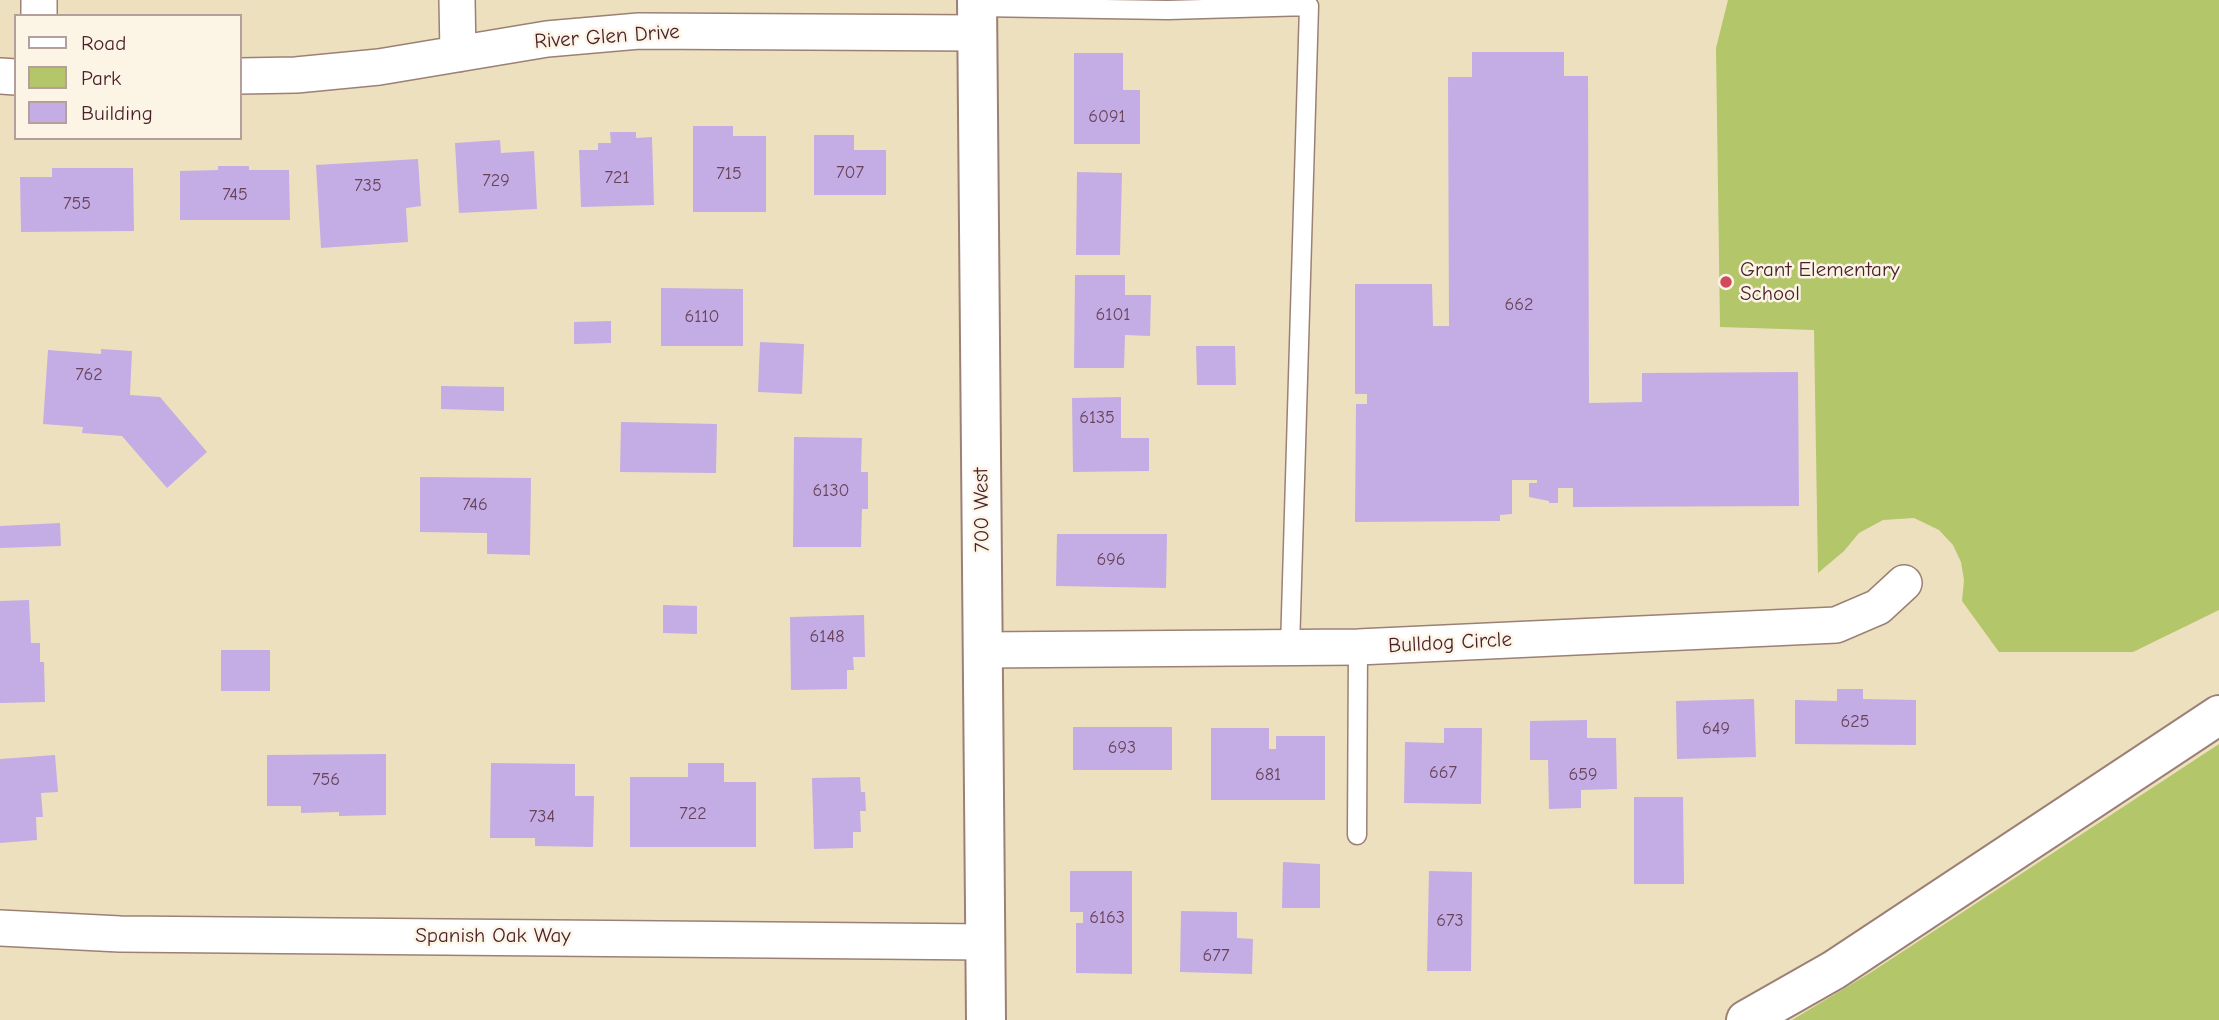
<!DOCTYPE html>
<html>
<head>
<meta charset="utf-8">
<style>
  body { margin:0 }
  #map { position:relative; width:2219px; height:1020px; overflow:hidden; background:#ede0bf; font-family:"Comic Neue",sans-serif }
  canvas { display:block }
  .legend { position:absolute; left:14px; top:14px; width:228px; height:126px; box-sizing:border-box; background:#fcf5e5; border:2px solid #b59f9b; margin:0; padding:9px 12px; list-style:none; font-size:21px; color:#4a1f2b }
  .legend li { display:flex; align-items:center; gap:14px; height:35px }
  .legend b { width:35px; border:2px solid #b59f9b }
</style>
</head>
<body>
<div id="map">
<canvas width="2219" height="1020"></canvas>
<ul class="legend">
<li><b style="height:9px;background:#fff"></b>Road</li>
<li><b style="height:19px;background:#b3c66a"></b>Park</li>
<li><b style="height:19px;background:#c4ade4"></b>Building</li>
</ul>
</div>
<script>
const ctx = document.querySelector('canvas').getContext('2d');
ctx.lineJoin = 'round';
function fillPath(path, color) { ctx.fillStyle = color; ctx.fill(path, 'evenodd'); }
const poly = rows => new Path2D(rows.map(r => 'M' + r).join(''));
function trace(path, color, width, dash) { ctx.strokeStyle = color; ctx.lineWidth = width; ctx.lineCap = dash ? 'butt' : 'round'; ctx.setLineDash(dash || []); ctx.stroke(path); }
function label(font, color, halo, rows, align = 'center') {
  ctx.font = font + ' "Comic Neue",sans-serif'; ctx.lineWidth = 5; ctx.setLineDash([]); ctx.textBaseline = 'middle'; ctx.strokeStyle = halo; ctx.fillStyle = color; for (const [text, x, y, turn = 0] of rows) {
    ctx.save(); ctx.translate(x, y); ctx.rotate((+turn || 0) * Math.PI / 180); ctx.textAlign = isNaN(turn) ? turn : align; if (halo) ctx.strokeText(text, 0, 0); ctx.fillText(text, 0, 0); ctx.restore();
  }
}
fillPath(poly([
  [1728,0,2219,0,2219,610,2133,652,1999,652,1962,601,1964,580,1961,562,1953,545,1939,530,1914,518,1883,520,1859,533,1844,551,1818,573,1814,330,1720,327,1716,48],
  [2219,744,2219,1020,1792,1020,1870,973]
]), '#b3c66a');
fillPath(poly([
  [1472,52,1564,52,1564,76,1588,76,1589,403,1642,402,1642,373,1798,372,1799,506,1573,507,1573,488,1558,488,1558,503,1549,503,1549,501,1529,497,1529,483,1537,483,1537,480,1512,480,1512,514,1500,515,1500,521,1355,522,1356,404,1367,404,1367,394,1355,394,1355,284,1432,284,1433,326,1449,326,1448,77,1472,77],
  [1074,53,1123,53,1123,90,1140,90,1140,144,1074,144],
  [693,126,733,126,733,136,766,136,766,212,693,212],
  [610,132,636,132,636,138,652,137,654,205,581,207,579,150,598,150,598,143,611,143],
  [814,135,854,135,854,150,886,150,886,195,814,195],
  [500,140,501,153,534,151,537,209,459,213,455,143],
  [418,159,421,206,406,208,408,242,321,248,316,165],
  [218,166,249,166,249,170,289,170,290,220,180,220,180,171,218,170],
  [52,168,133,168,134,231,21,232,20,177,52,177],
  [1077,172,1122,173,1120,255,1076,255],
  [1075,275,1125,275,1125,295,1151,295,1150,336,1125,335,1124,368,1074,368],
  [661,288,743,289,743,346,661,346],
  [611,321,611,343,574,344,574,322],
  [760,342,804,344,802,394,758,392],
  [1196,346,1235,346,1236,385,1197,385],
  [101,349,132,351,130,395,160,397,207,452,167,488,122,436,82,433,83,427,43,424,48,350,101,354],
  [441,386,504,387,504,411,441,409],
  [1121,397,1121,438,1149,438,1149,471,1073,472,1072,398],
  [621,422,717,424,716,473,620,472],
  [794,437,862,438,861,472,868,472,868,509,862,509,861,547,793,547],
  [420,477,531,478,530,555,487,554,487,533,420,532],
  [60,523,61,546,0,548,0,526],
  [1057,534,1167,534,1166,588,1056,586],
  [29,600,31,643,40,643,40,662,44,662,45,702,0,703,0,601],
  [663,605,697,606,697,634,663,633],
  [864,615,865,657,853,657,854,670,847,670,847,689,791,690,790,617],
  [221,650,270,650,270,691,221,691],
  [1837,689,1863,689,1863,699,1916,700,1916,745,1795,744,1795,700,1837,701],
  [1754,699,1756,757,1677,759,1676,701],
  [1587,720,1587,738,1616,738,1617,789,1581,790,1581,808,1549,809,1548,760,1530,760,1530,721],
  [1073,727,1172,727,1172,770,1073,770],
  [1211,728,1269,728,1269,749,1276,749,1276,736,1325,736,1325,800,1211,800],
  [1444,728,1482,728,1481,804,1404,803,1405,742,1444,743],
  [386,754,386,815,339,816,339,812,301,813,301,806,267,806,267,755],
  [55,755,58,792,41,793,43,817,36,817,37,840,0,843,0,759],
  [491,763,575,764,575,796,594,796,593,847,535,846,535,838,490,838],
  [688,763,724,763,724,782,756,782,756,847,630,847,630,777,688,777],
  [860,777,861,792,865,792,866,811,860,811,861,832,853,832,853,848,814,849,812,778],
  [1634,797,1683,797,1684,884,1634,884],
  [1283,862,1320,864,1320,908,1282,908],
  [1070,871,1132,871,1132,974,1076,973,1076,923,1083,923,1083,912,1070,912],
  [1429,871,1472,872,1471,971,1427,971],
  [1181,911,1237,912,1237,938,1253,939,1252,974,1180,972]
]), '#c4ade4');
const lane = poly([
  [977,7,1168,10,1309,6,1290,648],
  [1357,835,1358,647]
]);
const street = poly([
  [457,0,458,54],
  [39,16,39,0],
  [0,76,16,77],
  [240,76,296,75,379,67,547,39,639,31,977,33],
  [983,650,1358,647,1836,625,1878,607,1904,583],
  [0,928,120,934,986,942]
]);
const secondary = poly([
  [977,0,986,1020]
]);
const highway = poly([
  [1746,1020,1834,970,2219,715]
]);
trace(lane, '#9c8075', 21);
trace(street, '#9c8075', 38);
trace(secondary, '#9c8075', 42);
trace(highway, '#9c8075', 42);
trace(lane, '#fff', 18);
trace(street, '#fff', 35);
trace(secondary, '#fff', 38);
trace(highway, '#fff', 38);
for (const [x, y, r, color] of [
  [1726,282,7,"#d1495b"]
]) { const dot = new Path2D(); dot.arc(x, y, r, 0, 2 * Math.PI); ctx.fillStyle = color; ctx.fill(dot); trace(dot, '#fcf5e5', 2.5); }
label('18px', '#684259', null, [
  ["6091",1107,117],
  ["707",850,173],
  ["715",729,174],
  ["721",617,178],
  ["729",496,181],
  ["735",368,186],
  ["745",235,195],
  ["755",77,204],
  ["662",1519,305],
  ["6101",1113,315],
  ["6110",702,317],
  ["762",89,375],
  ["6135",1097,418],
  ["6130",831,491],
  ["746",475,505],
  ["696",1111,560],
  ["6148",827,637],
  ["625",1855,722],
  ["649",1716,729],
  ["693",1122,748],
  ["667",1443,773],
  ["681",1268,775],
  ["659",1583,775],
  ["756",326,780],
  ["722",693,814],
  ["734",542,817],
  ["6163",1107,918],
  ["673",1450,921],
  ["677",1216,956]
]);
label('21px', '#4a1f2b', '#fcf5e5', [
  ["River Glen Drive",607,37,-4],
  ["700 West",982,510,-91],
  ["Bulldog Circle",1450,643,-3],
  ["Spanish Oak Way",493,936]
]);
label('21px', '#4a1f2b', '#fcf5e5', [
  ["Grant Elementary",1740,270],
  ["School",1740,294]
], 'left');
</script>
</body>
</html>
